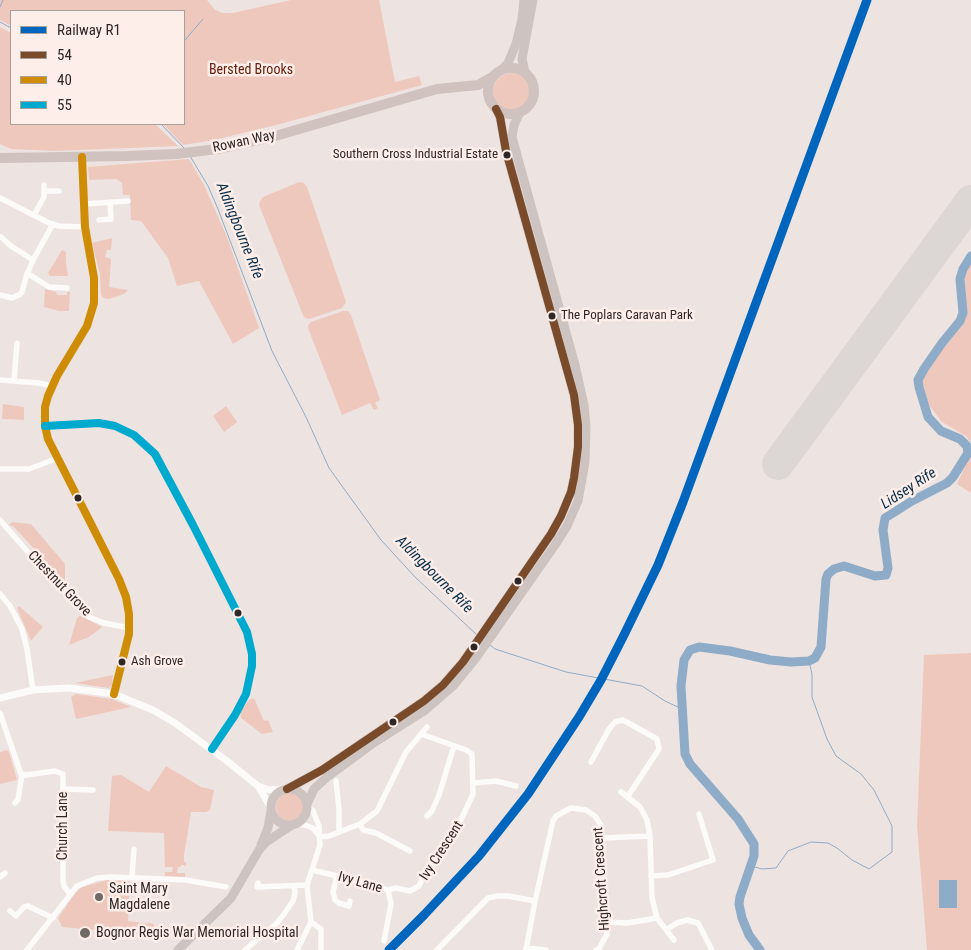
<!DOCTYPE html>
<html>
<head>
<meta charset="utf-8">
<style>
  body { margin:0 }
  #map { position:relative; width:971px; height:950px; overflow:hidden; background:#ede3e0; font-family:"Roboto Condensed",sans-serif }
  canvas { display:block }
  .legend { position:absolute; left:10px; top:10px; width:175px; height:115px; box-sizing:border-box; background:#fdeee9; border:1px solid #aa9e9b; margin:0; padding:6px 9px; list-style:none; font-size:15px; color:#2e2725 }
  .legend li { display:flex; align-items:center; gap:10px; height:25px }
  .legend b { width:25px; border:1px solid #aa9e9b }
</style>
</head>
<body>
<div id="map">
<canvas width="971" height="950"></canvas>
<ul class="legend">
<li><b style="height:6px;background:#0065bd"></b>Railway R1</li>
<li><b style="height:6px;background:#7a4b2a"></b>54</li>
<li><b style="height:6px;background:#cf8d07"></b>40</li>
<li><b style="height:6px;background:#00a9ce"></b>55</li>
</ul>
</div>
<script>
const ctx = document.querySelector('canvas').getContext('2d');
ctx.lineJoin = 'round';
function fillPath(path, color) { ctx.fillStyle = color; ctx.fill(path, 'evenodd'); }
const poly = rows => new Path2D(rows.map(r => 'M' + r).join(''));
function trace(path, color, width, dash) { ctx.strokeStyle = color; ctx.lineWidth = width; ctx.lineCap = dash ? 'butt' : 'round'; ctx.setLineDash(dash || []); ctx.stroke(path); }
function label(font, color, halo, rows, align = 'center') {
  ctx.font = font + ' "Roboto Condensed",sans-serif'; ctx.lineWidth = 5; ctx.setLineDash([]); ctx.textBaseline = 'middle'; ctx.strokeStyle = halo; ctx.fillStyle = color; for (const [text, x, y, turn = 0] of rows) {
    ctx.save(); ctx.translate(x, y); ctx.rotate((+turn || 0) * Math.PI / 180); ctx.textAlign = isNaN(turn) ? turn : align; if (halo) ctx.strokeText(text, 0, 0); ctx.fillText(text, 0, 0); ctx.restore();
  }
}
fillPath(poly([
  [0,0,207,0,214,9,222,13,233,13,291,0,379,0,395,82,419,76,422,85,280,124,214,140,183,145,163,124,184,124,184,11,11,11,11,26,0,20],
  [0,27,11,33,11,124,155,124,178,146,55,151,11,149,0,144],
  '493 92a19 19 0 1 1 38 0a19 19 0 1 1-38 0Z',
  [189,159,204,185,227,237,259,328,233,344,199,281,177,286,168,258,141,221,131,220,130,195,123,195,122,183,116,179,89,180,88,167],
  [299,182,304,183,307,187,346,302,342,308,309,319,305,318,303,315,259,205,260,201,263,197],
  [112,238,111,250,107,250,105,257,111,259,109,287,128,290,124,294,109,299,103,298,101,294,100,274,92,243],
  [62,250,66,252,66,263,68,276,50,276,48,273],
  [971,262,971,443,966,436,942,422,929,405,922,381,929,366,963,323,965,313,963,290,967,266],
  [45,289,56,292,57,295,67,295,67,292,70,292,69,311,59,311,44,307],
  [343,311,348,311,351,315,380,400,375,403,378,408,374,410,370,403,342,415,308,328,309,324,311,322],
  [3,404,24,407,24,420,2,419],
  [226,406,237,422,224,432,213,416],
  [971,453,971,493,957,484],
  [12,522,31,524,65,564,65,585,64,581,13,526,9,525],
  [19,606,43,627,31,641,17,608],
  [80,615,102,627,101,628,89,637,69,645,77,618],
  [971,653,971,950,927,950,917,826,924,655],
  [113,675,112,685,109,688,75,683],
  [76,694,111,699,131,707,76,719,71,697],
  [254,698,264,721,268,720,273,732,262,734,241,718,240,712,249,700],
  [7,750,9,752,17,780,0,784,0,752],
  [166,766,201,787,214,790,210,810,206,812,191,812,184,855,184,862,186,862,186,867,184,865,181,865,180,867,178,867,177,873,185,873,185,877,165,876,165,872,172,872,173,867,165,867,164,833,108,831,112,776,121,775,149,792],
  '276 807a14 14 0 1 1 28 0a14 14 0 1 1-28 0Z',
  [107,880,130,881,128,921,154,924,150,935,62,927,58,918,76,892,82,887]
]), '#efc8bd');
fillPath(poly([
  [939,880,957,880,957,908,939,908]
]), '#8eacc8');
trace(poly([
  [0,7,3,0],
  [0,22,11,28],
  [184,41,203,19],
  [161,124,185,149],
  [190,156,208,186,218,209,272,351,306,417,329,468,381,540,415,577,477,635],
  [490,645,495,649,566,672,642,686,665,701,682,709],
  [751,866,762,869,776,868,788,851,811,842,828,843,837,848,852,860,869,869,892,852,892,826,874,790,861,774,836,756,827,739,812,697,812,674,809,661]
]), '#8eacc8', 1);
trace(poly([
  [760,950,749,935,742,918,739,904,740,897,754,856,754,844,738,819,690,764,685,754,681,686,684,660,690,650,699,647,730,651,770,660,791,662,809,661,815,658,821,647,826,579,828,574,834,569,844,566,875,576,886,575,888,568,883,530,885,518,912,501,947,483,953,477,968,453,967,446,960,439,941,431,928,417,919,387,918,380,924,369,942,343,960,321,963,313,960,279,963,269,971,256]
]), '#8eacc8', 9);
trace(poly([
  [778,464,971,201]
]), '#dcd6d4', 32);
trace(poly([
  [82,157,85,227,94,278,94,303,87,326,57,376,48,396,45,407,45,426,48,439,119,579,126,597,129,614,129,634,114,694],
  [44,191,59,191],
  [0,198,49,223,59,226,85,227],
  [84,204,128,201],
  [34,215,44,197,44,185],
  [99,220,111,219,110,202],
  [1,237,11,246,33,260],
  [27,273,49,287,67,288],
  [0,295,12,298,19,295,22,292,26,277,33,260,53,224],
  [0,380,39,383,52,386],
  [14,381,17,343],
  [45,426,99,423,115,426,134,435,155,454,193,525,247,632,252,654,252,666,246,694,235,715,212,749],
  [0,469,29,469,58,458],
  [0,520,34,559,89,617,104,623,129,628],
  [0,594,10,606,22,629,27,649,33,690],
  [0,713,21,774,26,775,55,771,63,774,63,880,64,886,70,894],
  [591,762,609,729,615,722,623,720,657,739,659,749,628,796],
  [336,781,339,809,339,832],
  [474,783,496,781,516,786],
  [64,789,93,790],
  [621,792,640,807,647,820,650,836,652,898,657,918,674,940],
  [15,803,18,799,22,775],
  [427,816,432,811,439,795,454,746],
  [360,824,363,830,376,833,410,851],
  [294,825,299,824,308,826,314,829,320,837],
  [320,837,329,836,360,824,377,811,406,752,427,727],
  [602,838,650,836],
  [312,870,370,884,388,890,391,904,384,941],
  [337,876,333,892,335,900,339,903,349,906,350,901],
  [651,876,668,875,713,860,699,814],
  [0,877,5,873],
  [132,877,134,849],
  [258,883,257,887,307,885],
  [388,890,396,888,410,891,419,886,427,868,453,837,473,794,472,754,466,750,421,734],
  [10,911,16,916,24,907,28,906,53,918],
  [311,922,321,929,321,950],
  [606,922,627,923,657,918],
  [666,930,677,923,687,920,698,923,712,950],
  [526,948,546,950],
  [27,950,77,886,97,878,111,877,186,880,226,887],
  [245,950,277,923,284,914,293,901,295,893,294,886],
  [297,950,311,922,307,885,320,845,319,826,313,811,308,807],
  [437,950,488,898,497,896,508,896,535,901],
  [526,950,535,901,553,821,556,816,571,808,586,810,595,816,601,825,607,934,599,949,596,950]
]), '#fcfbfa', 5.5);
trace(poly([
  [0,698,33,690,68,688,114,694,126,699,153,710,175,723,227,761,258,786,271,808],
  [258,786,270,790,283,789]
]), '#fcfbfa', 7);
trace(poly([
  [502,70,508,63,516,44,522,19,524,0],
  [525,72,522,59,533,0],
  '271 807a18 18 0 1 1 36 0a18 18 0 1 1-36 0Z',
  [287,789,322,770,424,701,443,685,463,662,551,534,561,516,571,492,574,478,578,447,578,425,574,395,506,151,500,117,496,109],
  [307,804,314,789,327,777,372,744,424,711,454,685,476,658,555,545,567,526,578,501,585,462,586,426,584,405,575,365,512,137,514,125,520,112],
  [261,845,268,828,271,811],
  [178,950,231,898,259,850,266,842,292,825]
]), '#cdc4c1', 9);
trace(poly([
  '488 91a23 23 0 1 1 46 0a23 23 0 1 1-46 0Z',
  [0,158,127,156,176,154,217,149,272,137,437,89,478,85,492,77]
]), '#cfc2bf', 10);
trace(poly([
  [287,789,322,770,424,701,443,685,463,662,551,534,561,516,571,492,574,478,578,447,578,425,574,395,506,151,500,117,496,109]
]), '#7a4b2a', 8);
trace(poly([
  [82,157,85,227,94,278,94,303,87,326,57,376,48,396,45,407,45,426,48,439,119,579,126,597,129,614,129,634,114,694]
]), '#cf8d07', 8);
trace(poly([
  [45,426,99,423,115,426,134,435,155,454,193,525,247,632,252,654,252,666,246,694,235,715,212,749]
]), '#00a9ce', 8);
trace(poly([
  [389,950,424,915,479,856,528,794,579,717,601,680,624,635,658,565,683,502,867,0]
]), '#0065bd', 9);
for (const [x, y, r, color] of [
  [507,155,4.5,"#2e2725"],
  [552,316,4.5,"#2e2725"],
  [78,498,4.5,"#2e2725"],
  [518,581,4.5,"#2e2725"],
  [238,613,4.5,"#2e2725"],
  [474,647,4.5,"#2e2725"],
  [122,662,4.5,"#2e2725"],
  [393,722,4.5,"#2e2725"],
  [99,897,5,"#716966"],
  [85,933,6,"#716966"]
]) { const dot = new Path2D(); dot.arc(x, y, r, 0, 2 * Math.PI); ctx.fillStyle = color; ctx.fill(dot); trace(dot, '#fdeee9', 2); }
label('13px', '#2e2725', '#fdeee9', [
  ["Southern Cross Industrial Estate",498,155,"right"],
  ["The Poplars Caravan Park",561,316],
  ["Ash Grove",131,662]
], 'left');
label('14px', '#69200c', '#fdeee9', [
  ["Bersted Brooks",251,70]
]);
label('14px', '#2e2725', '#fdeee9', [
  ["Rowan Way",244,142,-12],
  ["Chestnut Grove",59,584,46],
  ["Church Lane",63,826,-90],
  ["Ivy Crescent",442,851,-57],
  ["Highcroft Crescent",602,879,-94],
  ["Ivy Lane",360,883,16]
]);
label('14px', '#2e2725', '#fdeee9', [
  ["Saint Mary",109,889],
  ["Magdalene",109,905],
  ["Bognor Regis War Memorial Hospital",96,933]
], 'left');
label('italic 15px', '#082e4a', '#fdeee9', [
  ["Aldingbourne Rife",239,231,68],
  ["Lidsey Rife",909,489,-33],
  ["Aldingbourne Rife",434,575,45]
]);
</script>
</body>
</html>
